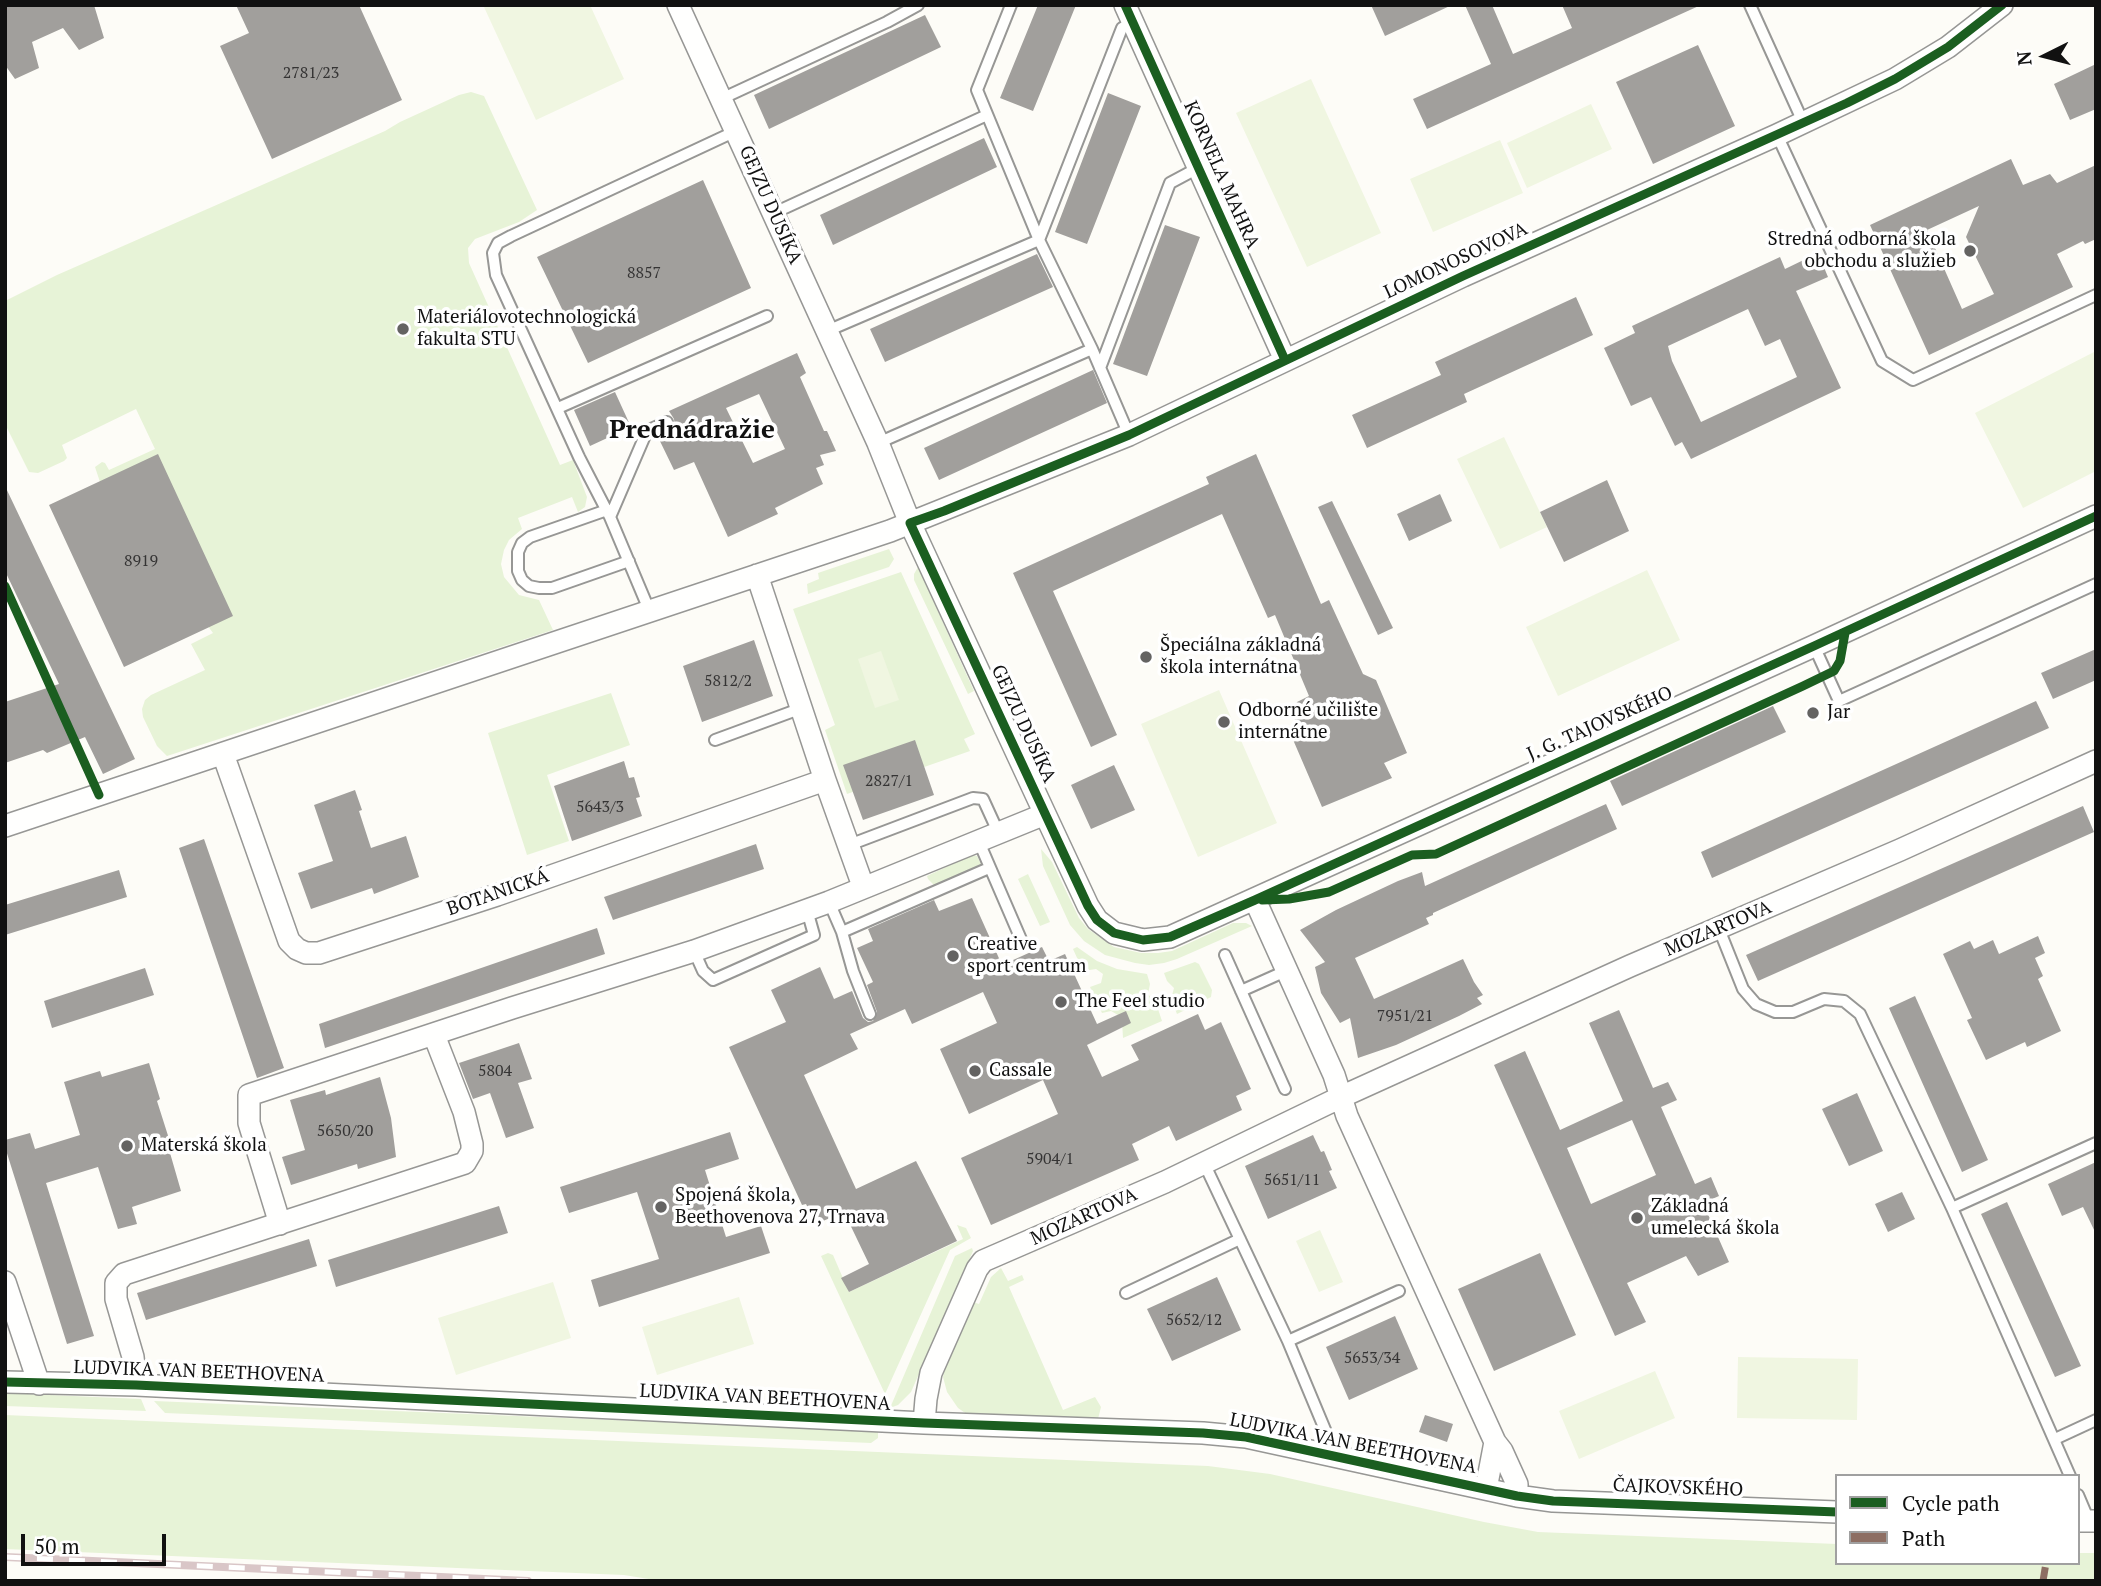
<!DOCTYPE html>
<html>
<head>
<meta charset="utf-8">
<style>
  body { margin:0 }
  #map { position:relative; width:2101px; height:1586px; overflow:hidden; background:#fdfcf7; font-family:"PT Serif",serif }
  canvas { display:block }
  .frame { position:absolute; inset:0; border:7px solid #111; pointer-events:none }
  .legend { position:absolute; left:1835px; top:1474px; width:245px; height:91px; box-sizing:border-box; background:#fff; border:2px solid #a0a0a0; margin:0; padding:9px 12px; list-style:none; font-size:21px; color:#111 }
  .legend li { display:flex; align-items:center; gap:14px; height:35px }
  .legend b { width:35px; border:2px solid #a0a0a0 }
  .north { position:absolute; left:2010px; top:21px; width:70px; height:70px; -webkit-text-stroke:5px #fff; paint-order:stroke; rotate:264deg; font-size:19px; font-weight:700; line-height:28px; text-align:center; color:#111 }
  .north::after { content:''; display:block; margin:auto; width:24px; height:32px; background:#111; clip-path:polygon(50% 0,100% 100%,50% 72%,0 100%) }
  .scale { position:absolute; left:21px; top:1534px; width:145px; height:32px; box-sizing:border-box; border:4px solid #111; border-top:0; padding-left:9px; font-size:21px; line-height:24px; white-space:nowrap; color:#111; -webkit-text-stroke:5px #fff; paint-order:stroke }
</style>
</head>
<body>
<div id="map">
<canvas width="2101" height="1586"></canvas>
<div class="frame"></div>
<ul class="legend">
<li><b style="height:9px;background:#1b5e20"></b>Cycle path</li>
<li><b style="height:9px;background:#8d6e63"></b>Path</li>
</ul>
<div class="north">N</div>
<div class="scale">50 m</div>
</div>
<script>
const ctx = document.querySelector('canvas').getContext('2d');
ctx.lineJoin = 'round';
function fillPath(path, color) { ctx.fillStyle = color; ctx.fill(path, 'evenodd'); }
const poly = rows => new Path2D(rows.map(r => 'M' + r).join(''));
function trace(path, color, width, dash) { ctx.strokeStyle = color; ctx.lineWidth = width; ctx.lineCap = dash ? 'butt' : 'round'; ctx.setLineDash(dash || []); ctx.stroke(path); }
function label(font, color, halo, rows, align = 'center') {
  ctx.font = font + ' "PT Serif",serif'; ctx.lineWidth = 7; ctx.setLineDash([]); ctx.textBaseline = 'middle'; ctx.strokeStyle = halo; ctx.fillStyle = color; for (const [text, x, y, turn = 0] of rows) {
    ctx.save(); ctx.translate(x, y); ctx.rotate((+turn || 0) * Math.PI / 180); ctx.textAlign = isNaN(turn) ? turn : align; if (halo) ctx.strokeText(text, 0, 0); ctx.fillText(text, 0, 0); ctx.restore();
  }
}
fillPath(poly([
  [471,92,484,96,537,210,519,222,475,239,468,248,469,263,560,465,573,460,587,497,585,507,578,512,572,497,518,518,522,529,509,540,504,550,501,564,504,577,519,595,539,600,553,630,167,756,157,746,143,717,142,709,145,700,151,695,205,670,191,644,213,633,100,482,95,467,102,462,105,463,109,470,155,449,136,409,62,445,67,458,64,461,38,473,29,472,5,424,5,301,57,275,385,131,400,122,459,95],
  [889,549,894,559,889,567,808,594,807,584,819,579,818,573],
  [918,567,974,691,968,694,914,580,914,574],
  [901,572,975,734,964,739,970,751,847,794,825,730,835,725,793,609],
  [611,693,630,745,547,775,569,841,527,855,488,733],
  [1041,849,1052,862,1079,918,1088,929,1114,947,1141,953,1158,953,1172,951,1233,923,1246,923,1252,926,1177,959,1164,963,1149,965,1135,963,1105,955,1084,941,1070,925,1043,866],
  [972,855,977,856,982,866,935,886,928,879,927,876],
  [1028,874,1050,922,1040,926,1018,879],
  [1077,947,1097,961,1117,969,1147,974,1150,984,1148,994,1156,1003,1162,1021,1123,1038,1122,1021,1118,1015,1111,1011,1102,1013,1090,987,1101,983,1103,974,1096,969,1083,971,1073,949],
  [1195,962,1199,964,1212,990,1211,997,1177,1014,1171,999,1174,988,1167,981,1164,973],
  [957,1225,966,1228,971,1238,950,1250,885,1394,821,1256,828,1253,833,1255,849,1292,963,1239],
  [972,1248,973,1251,911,1392,898,1405,890,1408,955,1256],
  [1001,1268,1008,1281,1022,1275,1024,1280,1009,1287,1063,1410,1095,1397,1101,1407,1098,1419,968,1415,958,1408,947,1392,943,1377,945,1367,973,1302,979,1304,991,1277],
  [5,1393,141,1399,146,1411,5,1406],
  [154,1401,878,1431,878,1438,871,1443,165,1413],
  [5,1415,1208,1466,1270,1474,1484,1522,1538,1532,1837,1544,1837,1563,2078,1563,2078,1553,2096,1553,2096,1581,661,1581,624,1575,5,1549]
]), '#e7f3d7');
fillPath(poly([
  [488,5,590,5,624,79,536,120,484,7],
  [1311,79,1381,233,1307,267,1236,113],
  [1591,104,1612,149,1527,188,1507,143],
  [1500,140,1523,193,1433,232,1410,179],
  [2096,351,2096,471,2023,508,1975,413],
  [1504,437,1547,527,1500,549,1457,459],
  [1647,570,1680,640,1558,696,1526,627],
  [881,651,899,700,875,708,858,659],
  [1219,690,1277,823,1198,857,1141,724],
  [1320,1230,1343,1282,1319,1292,1296,1241],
  [553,1282,571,1338,456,1375,438,1318],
  [739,1297,754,1344,657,1375,642,1327],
  [1738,1357,1858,1359,1857,1420,1737,1418],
  [1655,1371,1675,1418,1579,1459,1559,1411]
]), '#f0f6e1');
fillPath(poly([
  [5,5,94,5,104,38,79,50,63,28,32,42,39,68,15,79,5,65],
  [236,5,359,5,402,100,272,159,220,46,249,33],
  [1038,5,1076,5,1033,111,1000,98],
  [1371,5,1452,5,1385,36],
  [1465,5,1492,5,1513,54,1572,28,1562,5,1701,5,1427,129,1413,99,1491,64],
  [925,15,941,47,769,129,754,95],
  [1698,45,1735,126,1653,164,1616,82],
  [2096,64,2096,109,2070,120,2054,84],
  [1108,93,1141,106,1087,244,1055,232],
  [984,138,997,167,833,245,820,215],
  [2011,159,2023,185,2050,174,2057,183,2096,165,2096,239,2085,244,2083,241,2057,254,2073,287,1929,355,1870,225],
  [1979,206,1966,237,1994,294,1962,309,1927,230],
  [703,180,751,288,588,363,537,257],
  [1165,225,1200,237,1147,376,1113,364],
  [1818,253,1828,277,1796,291,1841,388,1691,459,1682,442,1675,446,1651,397,1631,406,1604,348,1635,333,1632,326,1780,257,1785,269],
  [1748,309,1765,346,1780,339,1797,377,1701,422,1672,361,1668,346],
  [1037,254,1053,287,885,362,870,329],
  [1576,297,1593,335,1464,394,1467,402,1367,448,1352,415,1441,375,1435,362],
  [797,353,806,373,800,377,824,431,827,431,836,451,820,455,824,465,816,468,823,484,775,508,778,514,728,537,694,462,674,470,657,435,675,427,674,419,669,411],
  [759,394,785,449,753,463,726,408],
  [1093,370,1107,403,939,480,924,448],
  [615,392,631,427,590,446,574,410],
  [158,454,233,616,124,667,49,505],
  [1256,454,1321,604,1329,600,1363,674,1376,680,1407,753,1384,763,1392,778,1322,807,1288,728,1296,723,1293,714,1297,702,1309,696,1275,615,1268,618,1222,514,1053,591,1117,735,1091,747,1013,573,1209,484,1206,477],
  [1607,480,1629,531,1564,562,1540,512],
  [5,486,135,759,103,774,85,737,47,753,43,750,5,763,5,702,59,684,5,571],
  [1440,494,1452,521,1409,541,1397,514],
  [1332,501,1393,628,1378,635,1318,507],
  [754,640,773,696,702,722,683,666],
  [2096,649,2096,680,2053,699,2041,673],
  [2036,701,2049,728,1712,878,1701,852],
  [1773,706,1786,732,1622,806,1610,781],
  [915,740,934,795,863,820,843,765],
  [624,761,629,778,634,777,640,797,636,798,642,816,572,841,554,786],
  [1114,765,1135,810,1091,829,1071,785],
  [355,790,362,810,359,811,371,848,406,836,419,877,374,894,372,888,311,909,298,873,333,861,314,805],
  [1606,804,1617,829,1433,913,1433,915,1426,918,1429,924,1355,958,1374,999,1463,959,1474,982,1483,995,1477,998,1482,1004,1459,1016,1396,1045,1358,1058,1350,1018,1340,1023,1321,993,1315,967,1325,962,1300,930,1336,910,1398,881,1422,872,1425,886],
  [2083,806,2094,832,1758,981,1746,955],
  [204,839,284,1068,257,1078,179,848],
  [756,844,764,869,613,920,604,897],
  [119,870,127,897,5,935,5,905],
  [972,898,1002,965,1042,947,1049,961,1065,954,1097,1024,1126,1011,1131,1023,1087,1045,1102,1077,1139,1060,1131,1045,1198,1014,1205,1030,1221,1022,1251,1089,1236,1096,1242,1110,1176,1141,1169,1126,1132,1144,1139,1160,991,1225,961,1158,1058,1114,1043,1080,969,1114,940,1049,997,1023,983,992,912,1024,905,1009,850,1034,858,1049,804,1075,856,1189,916,1161,957,1241,849,1292,841,1278,869,1264,844,1212,816,1224,806,1204,802,1205,729,1047,786,1022,771,990,820,967,834,999,852,991,863,1018,868,1022,873,1021,877,1012,867,985,873,982,857,948,873,941,868,929,934,900,939,911],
  [597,928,605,954,325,1048,319,1024],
  [2038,936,2045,953,2035,958,2043,976,2038,979,2061,1031,2027,1047,2025,1042,1986,1060,1967,1020,1972,1018,1943,954,1970,941,1974,949,1993,940,1999,954],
  [145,968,154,995,52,1028,44,1001],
  [1915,996,1988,1160,1962,1172,1889,1008],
  [1619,1010,1653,1088,1668,1082,1677,1100,1661,1107,1695,1184,1711,1177,1719,1196,1703,1203,1729,1262,1698,1276,1686,1256,1627,1283,1646,1322,1615,1336,1494,1065,1525,1051,1560,1130,1623,1101,1589,1023],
  [1632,1120,1656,1175,1591,1204,1567,1148],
  [519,1043,532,1079,518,1083,534,1128,506,1138,490,1093,473,1099,459,1063],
  [149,1063,160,1099,157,1101,171,1145,168,1146,181,1191,132,1207,137,1224,118,1229,98,1167,46,1183,94,1336,67,1344,5,1147,5,1140,30,1133,35,1149,80,1135,64,1082,100,1071,102,1077],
  [380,1077,391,1118,396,1157,358,1169,357,1164,291,1185,282,1157,305,1150,290,1100,325,1090,326,1095],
  [1857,1093,1883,1151,1849,1166,1822,1109],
  [730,1132,739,1159,705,1170,726,1237,761,1226,770,1253,599,1307,591,1280,659,1259,637,1192,569,1213,560,1187],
  [1313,1135,1321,1152,1324,1151,1332,1170,1329,1171,1337,1188,1268,1219,1245,1166],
  [2096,1162,2096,1234,2083,1207,2062,1216,2048,1184],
  [1902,1192,1915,1219,1888,1232,1875,1204],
  [2007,1202,2081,1366,2055,1377,1981,1214],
  [499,1206,508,1233,336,1287,328,1260],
  [309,1239,317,1266,146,1320,137,1293],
  [1540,1253,1576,1335,1494,1371,1458,1289],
  [1217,1277,1241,1330,1172,1361,1147,1309],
  [1395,1316,1418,1369,1349,1400,1326,1347],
  [1425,1415,1453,1424,1447,1442,1419,1432]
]), '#a19f9c');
const lane = poly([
  [1011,5,977,90,1039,240,1092,349,1129,435],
  [1750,5,1803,122],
  [721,99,887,22,918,5],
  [1777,135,1882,361,1913,380,2096,295],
  [774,213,987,115],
  [827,331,1039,240,1122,28,1132,22],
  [1100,368,1170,183,1198,168],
  [558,408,767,316],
  [878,443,1092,349],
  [607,510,530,537,522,543,518,552,518,571,522,580,529,586,539,588,552,588,629,561],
  [610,517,647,431,667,422],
  [650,612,610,517,579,457,496,275,493,253,498,243,511,236,736,131],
  [1814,646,1839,701,2096,584],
  [715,740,802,708],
  [979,842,1023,944],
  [849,845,973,798,983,799,999,834],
  [829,902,842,932,853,971,870,1014],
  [1719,929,1743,989,1756,1004,1775,1012,1793,1012,1824,999,1844,1001,1860,1014,1952,1208],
  [842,932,989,868],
  [694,951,703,971,713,980,814,935,807,910],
  [1225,955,1285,1089],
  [1241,991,1288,970],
  [1204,1163,1288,1341,1336,1456],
  [1126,1293,1240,1239],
  [1288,1341,1399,1291],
  [2055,1439,2096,1420],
  [2070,1476,1952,1208,2096,1143],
  [2078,1495,2089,1521]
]);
const street = poly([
  [678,5,878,443,910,523,1045,814,1088,906,1097,920,1114,933,1143,940,1170,937,1814,646,2096,516],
  [1125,5,1285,360],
  [223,754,289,941,297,949,306,953,319,953,497,895,825,780,757,575],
  [825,780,863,886],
  [5,826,890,531,1129,435,1463,276,1777,135,1895,79,1948,47,2002,5],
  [1255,900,1334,1075,1347,1116,1495,1442,1502,1451,1517,1484,1517,1496],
  [280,1224,249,1123,249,1095,512,1008,694,951,829,902,1045,814],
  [5,1282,39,1384],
  [5,1382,136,1385,924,1423,1203,1433,1246,1437,1517,1496,1553,1501,1837,1512],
  [136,1385,133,1357,116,1299,116,1283,124,1274,465,1163,472,1151,472,1144,464,1112,434,1035],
  [924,1423,926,1399,931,1373,977,1269,983,1261,1165,1182,1341,1097,1630,966,1900,850,2096,761],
  [1486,1489,1495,1442],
  [2078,1521,2096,1521]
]);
trace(lane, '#979795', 14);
trace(street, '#979795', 24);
trace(lane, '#fffffe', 10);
trace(street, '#fffffe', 21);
const rail = poly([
  [5,1557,528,1581]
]);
trace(rail, '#d9c6c7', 8);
trace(rail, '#fff', 5, [16]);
trace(poly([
  [2043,1581,2046,1563]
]), '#8d6e63', 7, [14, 7]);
trace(poly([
  [1125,5,1285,360],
  [2002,5,1948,47,1895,79,1847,103,1463,276,1129,435,944,511,910,523,1088,906,1097,920,1114,933,1143,940,1170,937,1255,900,1814,646,2096,516],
  [5,586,99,795],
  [1262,900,1289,899,1329,892,1412,855,1436,854,1803,686,1834,671,1840,661,1845,633],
  [5,1382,136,1385,924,1423,1203,1433,1246,1437,1517,1496,1553,1501,1837,1512]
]), '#1b5e20', 9);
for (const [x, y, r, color] of [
  [1970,251,7,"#646362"],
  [403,329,7,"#646362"],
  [1146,657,7,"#646362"],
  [1813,713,7,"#646362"],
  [1224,722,7,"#646362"],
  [953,956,7,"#646362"],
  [1061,1002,7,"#646362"],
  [975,1071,7,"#646362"],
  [127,1146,7,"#646362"],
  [661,1207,7,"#646362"],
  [1637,1218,7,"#646362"]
]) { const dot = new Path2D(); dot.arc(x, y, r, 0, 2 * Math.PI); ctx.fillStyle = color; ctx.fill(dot); trace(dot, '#fff', 2.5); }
label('16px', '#353434', null, [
  ["2781/23",311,73],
  ["8857",644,273],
  ["8919",141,561],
  ["5812/2",728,681],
  ["2827/1",889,781],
  ["5643/3",600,807],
  ["7951/21",1405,1016],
  ["5804",495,1071],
  ["5650/20",345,1131],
  ["5904/1",1050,1159],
  ["5651/11",1292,1180],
  ["5652/12",1194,1320],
  ["5653/34",1372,1358]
]);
label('19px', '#111', '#fff', [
  ["KORNELA MAHRA",1221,175,66],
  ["GEJZU DUSÍKA",770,205,66],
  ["LOMONOSOVOVA",1456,261,-25],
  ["GEJZU DUSÍKA",1023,724,65],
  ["J. G. TAJOVSKÉHO",1600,724,-24],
  ["BOTANICKÁ",498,893,-19],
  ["MOZARTOVA",1718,929,-23],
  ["MOZARTOVA",1084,1217,-24],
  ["LUDVIKA VAN BEETHOVENA",199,1372,2],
  ["LUDVIKA VAN BEETHOVENA",765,1398,3],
  ["LUDVIKA VAN BEETHOVENA",1353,1444,11],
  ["ČAJKOVSKÉHO",1678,1488,2]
]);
label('19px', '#111', '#fff', [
  ["Stredná odborná škola",1956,240,"right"],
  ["obchodu a služieb",1956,262,"right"],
  ["Materiálovotechnologická",417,318],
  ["fakulta STU",417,340],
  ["Špeciálna základná",1160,646],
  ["škola internátna",1160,668],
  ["Odborné učilište",1238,711],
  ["internátne",1238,733],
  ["Jar",1827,713],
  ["Creative",967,945],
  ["sport centrum",967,967],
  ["The Feel studio",1075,1002],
  ["Cassale",989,1071],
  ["Materská škola",141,1146],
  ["Spojená škola,",675,1196],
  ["Beethovenova 27, Trnava",675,1218],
  ["Základná",1651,1207],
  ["umelecká škola",1651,1229]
], 'left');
label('bold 26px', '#111', '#fff', [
  ["Prednádražie",692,431]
]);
</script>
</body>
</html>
